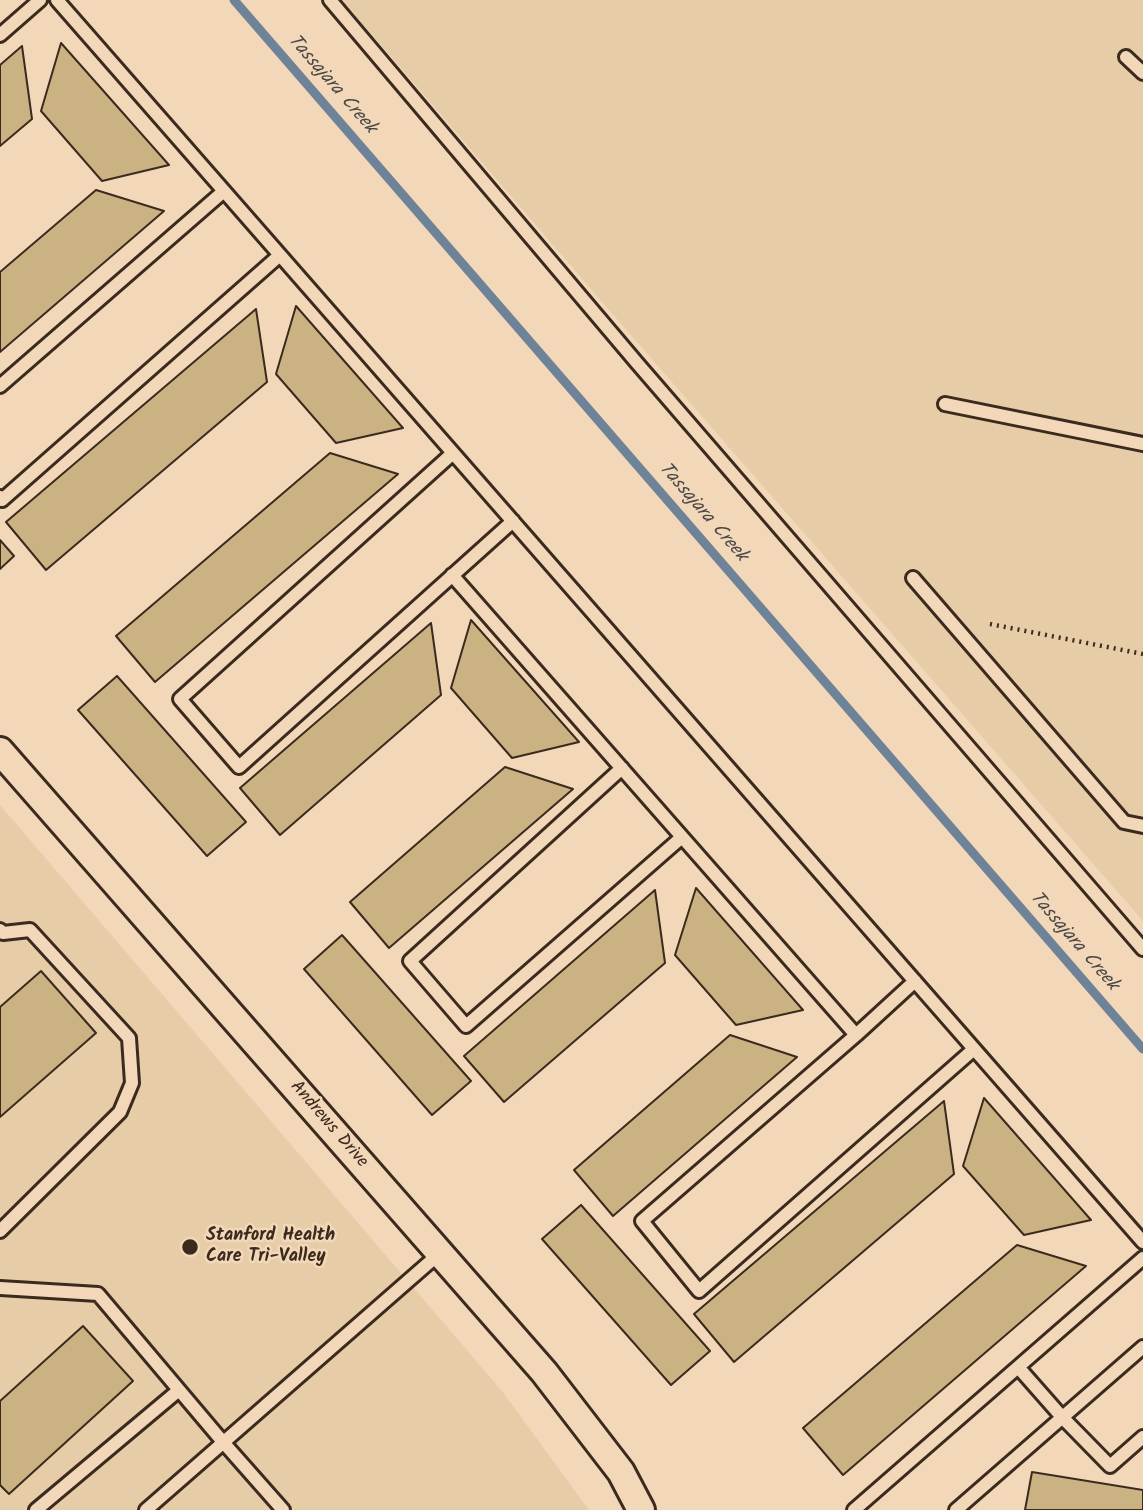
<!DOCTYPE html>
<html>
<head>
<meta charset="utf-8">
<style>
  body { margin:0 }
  canvas { display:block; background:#f2d8b9 }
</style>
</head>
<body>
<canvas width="1143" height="1510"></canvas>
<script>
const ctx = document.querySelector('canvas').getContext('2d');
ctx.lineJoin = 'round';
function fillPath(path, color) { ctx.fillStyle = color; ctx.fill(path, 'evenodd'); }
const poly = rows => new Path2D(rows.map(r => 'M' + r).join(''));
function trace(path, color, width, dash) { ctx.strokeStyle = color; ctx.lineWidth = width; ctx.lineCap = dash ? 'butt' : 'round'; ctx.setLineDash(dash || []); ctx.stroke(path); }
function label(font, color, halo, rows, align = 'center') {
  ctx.font = font + ' Kalam,sans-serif'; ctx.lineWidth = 5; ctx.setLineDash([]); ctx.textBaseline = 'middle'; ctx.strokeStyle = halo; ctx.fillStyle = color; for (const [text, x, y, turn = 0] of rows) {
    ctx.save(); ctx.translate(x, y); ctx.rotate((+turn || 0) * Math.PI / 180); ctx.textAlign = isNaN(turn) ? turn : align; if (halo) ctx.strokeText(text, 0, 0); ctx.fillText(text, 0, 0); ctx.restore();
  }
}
fillPath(poly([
  [342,0,1143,0,1143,921,609,310],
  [0,805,502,1391,589,1510,0,1510]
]), '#e6cda8');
trace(poly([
  [234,0,1143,1049]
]), '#6e8398', 9);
const building = poly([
  [61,43,169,165,102,181,41,111,61,43],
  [22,46,32,119,0,146,0,65,22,46],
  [96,190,164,211,0,352,0,272,96,190],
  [296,306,403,428,336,443,276,374,296,306],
  [256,309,267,382,46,570,6,522,256,309],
  [330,453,398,474,155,682,116,636,330,453],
  [0,540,14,556,0,569,0,540],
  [471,620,579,742,512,758,451,688,471,620],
  [431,623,441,695,280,835,240,788,431,623],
  [117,676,246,822,207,856,78,710,117,676],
  [505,767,573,789,389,948,350,902,505,767],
  [696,888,803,1010,736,1025,675,955,696,888],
  [655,890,665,963,504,1102,464,1056,655,890],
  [342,935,471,1081,432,1115,304,969,342,935],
  [41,971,96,1033,0,1117,0,1007,41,971],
  [730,1035,797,1057,613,1216,574,1170,730,1035],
  [984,1098,1091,1220,1024,1235,963,1166,984,1098],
  [944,1101,954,1174,734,1362,694,1314,944,1101],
  [581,1205,710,1351,671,1385,542,1239,581,1205],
  [1017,1245,1086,1266,843,1475,803,1428,1017,1245],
  [83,1326,133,1381,9,1494,0,1485,0,1401,83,1326],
  [1032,1472,1143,1490,1143,1510,1025,1510,1032,1472]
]);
fillPath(building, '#cbb282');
trace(building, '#3b2a1e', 2);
const lane = poly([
  [57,0,1143,1242],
  [330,0,637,363,1143,949],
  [0,35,40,0],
  [1126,57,1143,73],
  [0,386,224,191],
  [945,404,1143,444],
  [453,453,180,699,239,767,513,521],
  [0,497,2,500,280,255],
  [452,575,856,1035],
  [913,578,1124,822,1143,826],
  [622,768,410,961,466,1026,682,837],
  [0,930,3,933,30,930,129,1038,132,1083,120,1112,0,1231],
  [915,981,856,1035,642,1221,699,1291,974,1049],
  [0,1288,98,1294,223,1442,283,1510],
  [1018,1367,1062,1417,1110,1466,1143,1437],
  [36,1510,179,1390],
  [146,1510,440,1253],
  [854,1510,1143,1258],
  [956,1510,1143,1347]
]);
const street = poly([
  [0,751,544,1372,621,1472,641,1510]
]);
trace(lane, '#3b2a1e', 18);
trace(street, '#3b2a1e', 32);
trace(poly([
  [990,624,1143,654]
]), '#3b2a1e', 4.5, [2, 5]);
trace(lane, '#f2d8b9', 12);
trace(street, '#f2d8b9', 26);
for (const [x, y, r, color] of [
  [190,1247,9,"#3b2a1e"]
]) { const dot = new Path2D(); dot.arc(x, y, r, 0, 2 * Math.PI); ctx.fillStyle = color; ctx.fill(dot); trace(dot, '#f2d8b9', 2.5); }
label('18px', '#3b2a1e', '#f2d8b9', [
  ["Andrews Drive",328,1125,49]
]);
label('bold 18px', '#3b2a1e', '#f2d8b9', [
  ["Stanford Health",206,1237],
  ["Care Tri-Valley",206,1258]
], 'left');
label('italic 19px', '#4c4847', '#f2d8b9', [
  ["Tassajara Creek",331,85,49],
  ["Tassajara Creek",702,513,49],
  ["Tassajara Creek",1073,942,49]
]);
</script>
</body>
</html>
